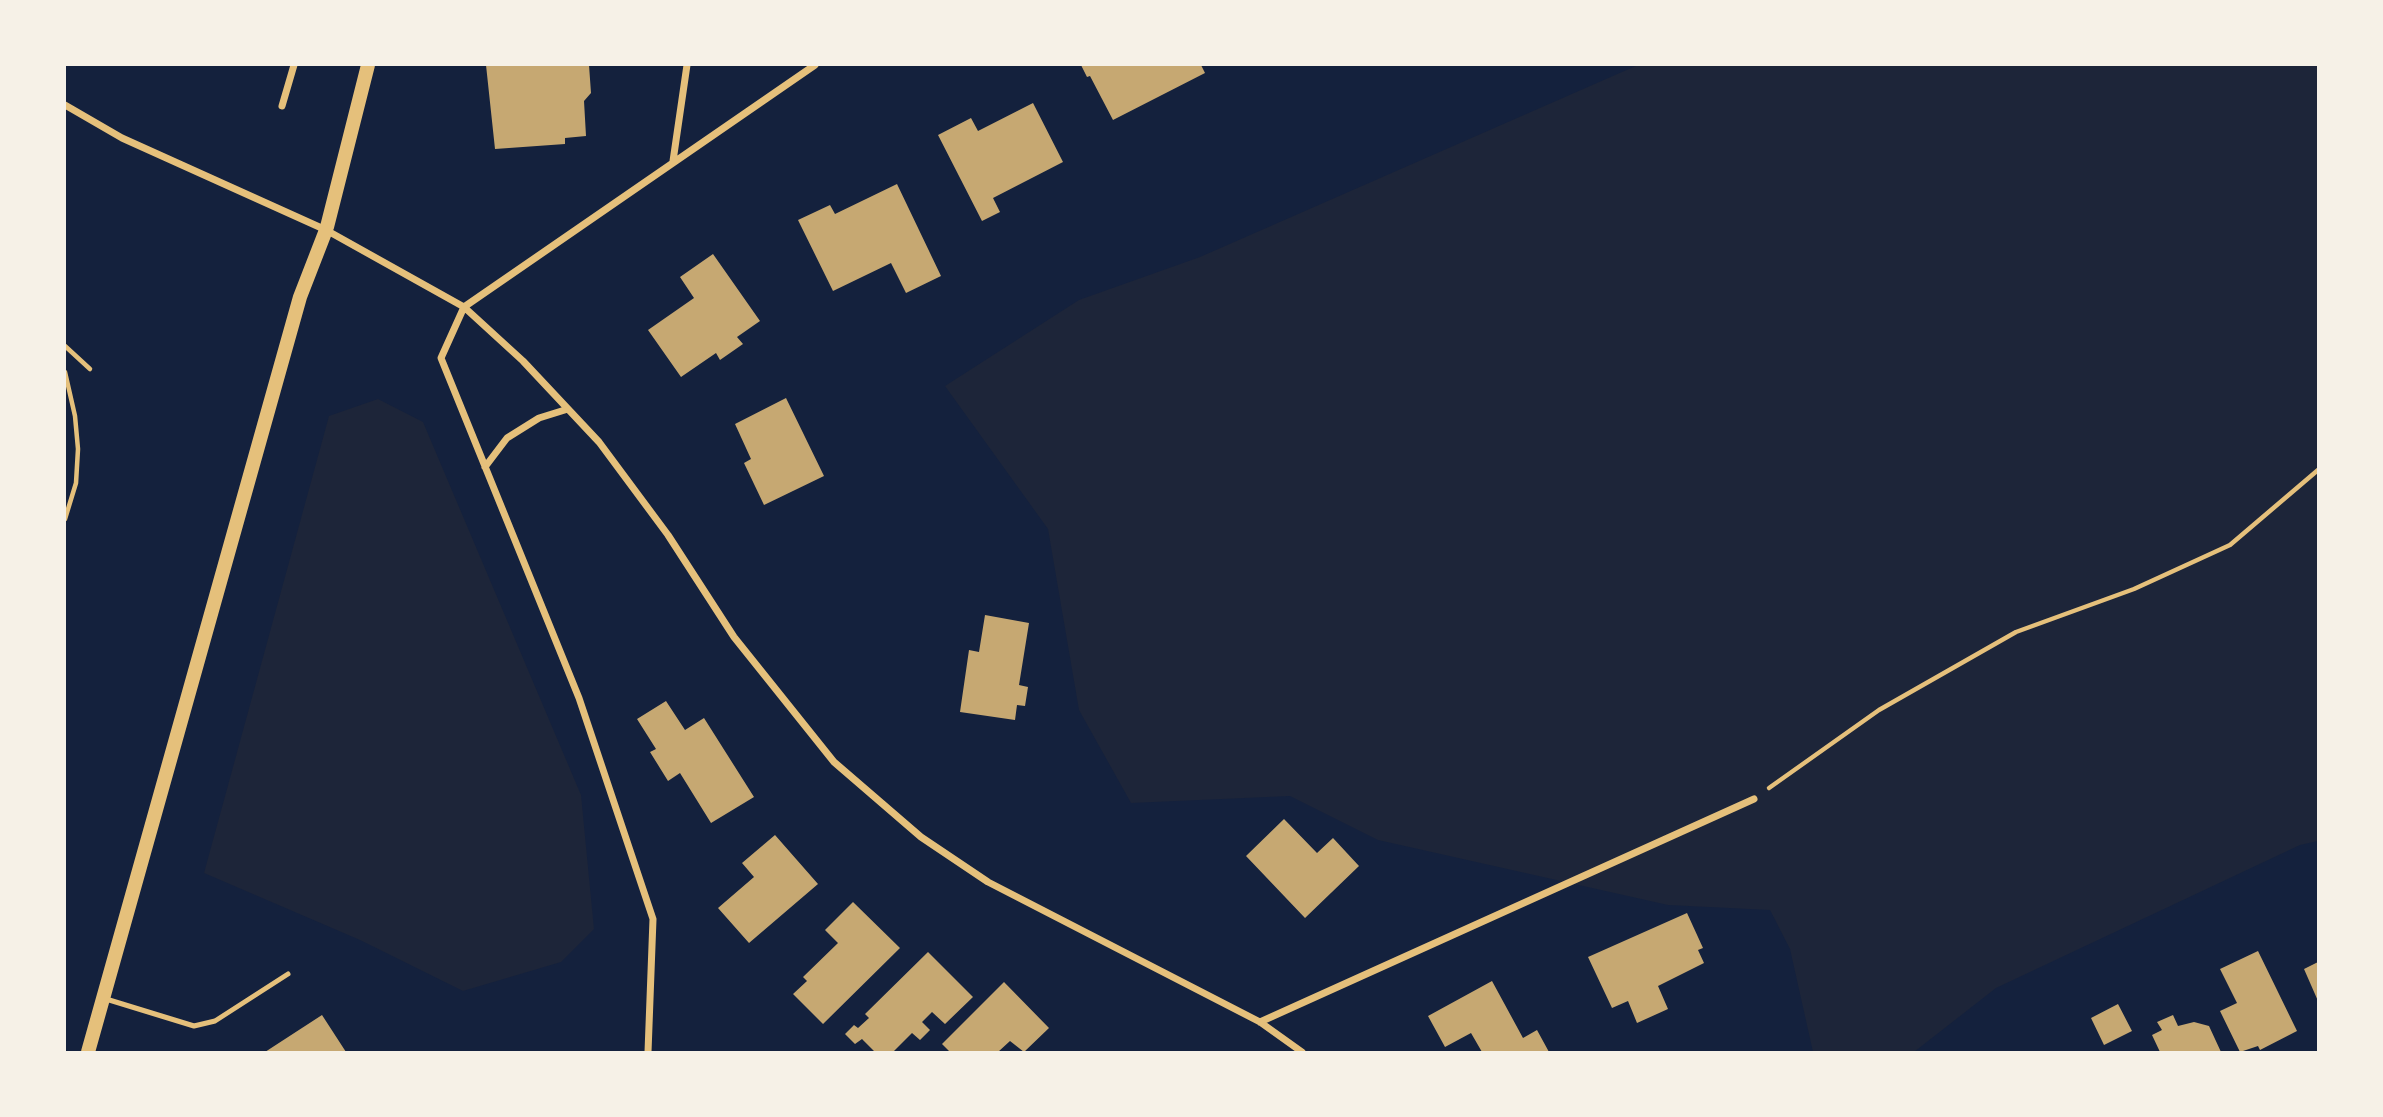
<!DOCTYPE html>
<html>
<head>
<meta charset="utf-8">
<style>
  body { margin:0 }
  #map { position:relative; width:2383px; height:1117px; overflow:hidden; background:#14213d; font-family:Montserrat,sans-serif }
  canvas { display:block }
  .frame { position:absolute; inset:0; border:66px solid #f6f1e7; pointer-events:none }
</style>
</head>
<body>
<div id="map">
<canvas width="2383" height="1117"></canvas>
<div class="frame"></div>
</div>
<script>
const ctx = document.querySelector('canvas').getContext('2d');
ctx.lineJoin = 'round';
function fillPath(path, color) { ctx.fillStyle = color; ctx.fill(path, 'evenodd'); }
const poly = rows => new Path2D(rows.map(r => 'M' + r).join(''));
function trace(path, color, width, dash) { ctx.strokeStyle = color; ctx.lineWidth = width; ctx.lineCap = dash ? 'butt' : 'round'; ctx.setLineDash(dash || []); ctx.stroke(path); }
fillPath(poly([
  [1638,65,2318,65,2318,841,2300,845,1996,988,1914,1052,1813,1052,1790,949,1770,910,1668,905,1378,840,1290,796,1131,803,1079,710,1048,529,945,386,1079,300,1200,257],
  [378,399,423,422,581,795,594,929,561,962,463,991,360,940,204,873,329,416]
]), '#1d2539');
fillPath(poly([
  [486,65,589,65,591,93,584,101,586,136,565,138,565,144,495,149],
  [1081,65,1201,65,1205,73,1113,120,1090,76,1087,77],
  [1033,103,1063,162,993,198,1000,212,982,221,938,135,971,118,978,131],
  [897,184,941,276,906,293,891,263,833,291,798,220,830,205,835,214],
  [713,254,760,321,737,337,743,344,720,360,716,353,681,377,648,330,694,298,680,277],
  [786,398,824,476,764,505,744,463,751,459,735,424],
  [985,615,1029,623,1019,685,1028,687,1025,706,1017,705,1015,720,960,712,969,650,979,652],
  [666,701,685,730,704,718,754,797,711,823,680,773,668,781,650,752,656,749,637,719],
  [1284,819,1317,853,1333,838,1359,866,1305,918,1246,856],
  [775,835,818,884,749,943,718,908,754,877,742,863],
  [853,902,900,948,823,1024,793,994,807,981,803,977,838,943,825,930],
  [1687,913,1703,948,1698,950,1704,963,1658,986,1668,1009,1637,1023,1628,1001,1612,1008,1588,957],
  [2258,951,2297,1031,2260,1050,2258,1046,2240,1052,2220,1011,2237,1003,2220,969],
  [928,952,973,997,945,1024,932,1012,922,1022,930,1030,920,1040,912,1033,893,1052,875,1052,862,1039,855,1044,845,1034,854,1025,858,1028,869,1018,865,1014],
  [2318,962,2318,1001,2304,969],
  [1492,981,1523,1038,1537,1030,1549,1052,1482,1052,1471,1033,1445,1047,1428,1016],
  [1004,982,1049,1028,1024,1052,1010,1041,998,1052,950,1052,942,1044],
  [2118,1004,2132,1031,2104,1045,2091,1018],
  [322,1015,346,1052,265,1052],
  [2173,1015,2178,1026,2194,1022,2209,1026,2221,1052,2160,1052,2152,1035,2162,1030,2157,1022]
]), '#c6a872');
trace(poly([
  [65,346,90,369],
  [65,372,75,416,78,449,76,483,65,519],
  [1769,788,1879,710,2016,632,2134,589,2230,545,2318,470]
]), '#e5c07b', 4.5);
trace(poly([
  [106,999,194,1026,215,1021,288,974]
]), '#e5c07b', 5);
trace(poly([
  [65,105,122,138,326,230,464,307,523,361,599,442,668,535,734,637,834,762,921,837,988,882,1260,1022,1302,1052],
  [282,106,294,65],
  [673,161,687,65],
  [485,467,507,438,539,418,568,409],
  [1260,1022,1754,799],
  [648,1052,653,919,579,698,441,358,464,307,815,65]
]), '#e5c07b', 7);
trace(poly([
  [327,227,368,65],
  [88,1052,300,297,326,230]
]), '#e5c07b', 14);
</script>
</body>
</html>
